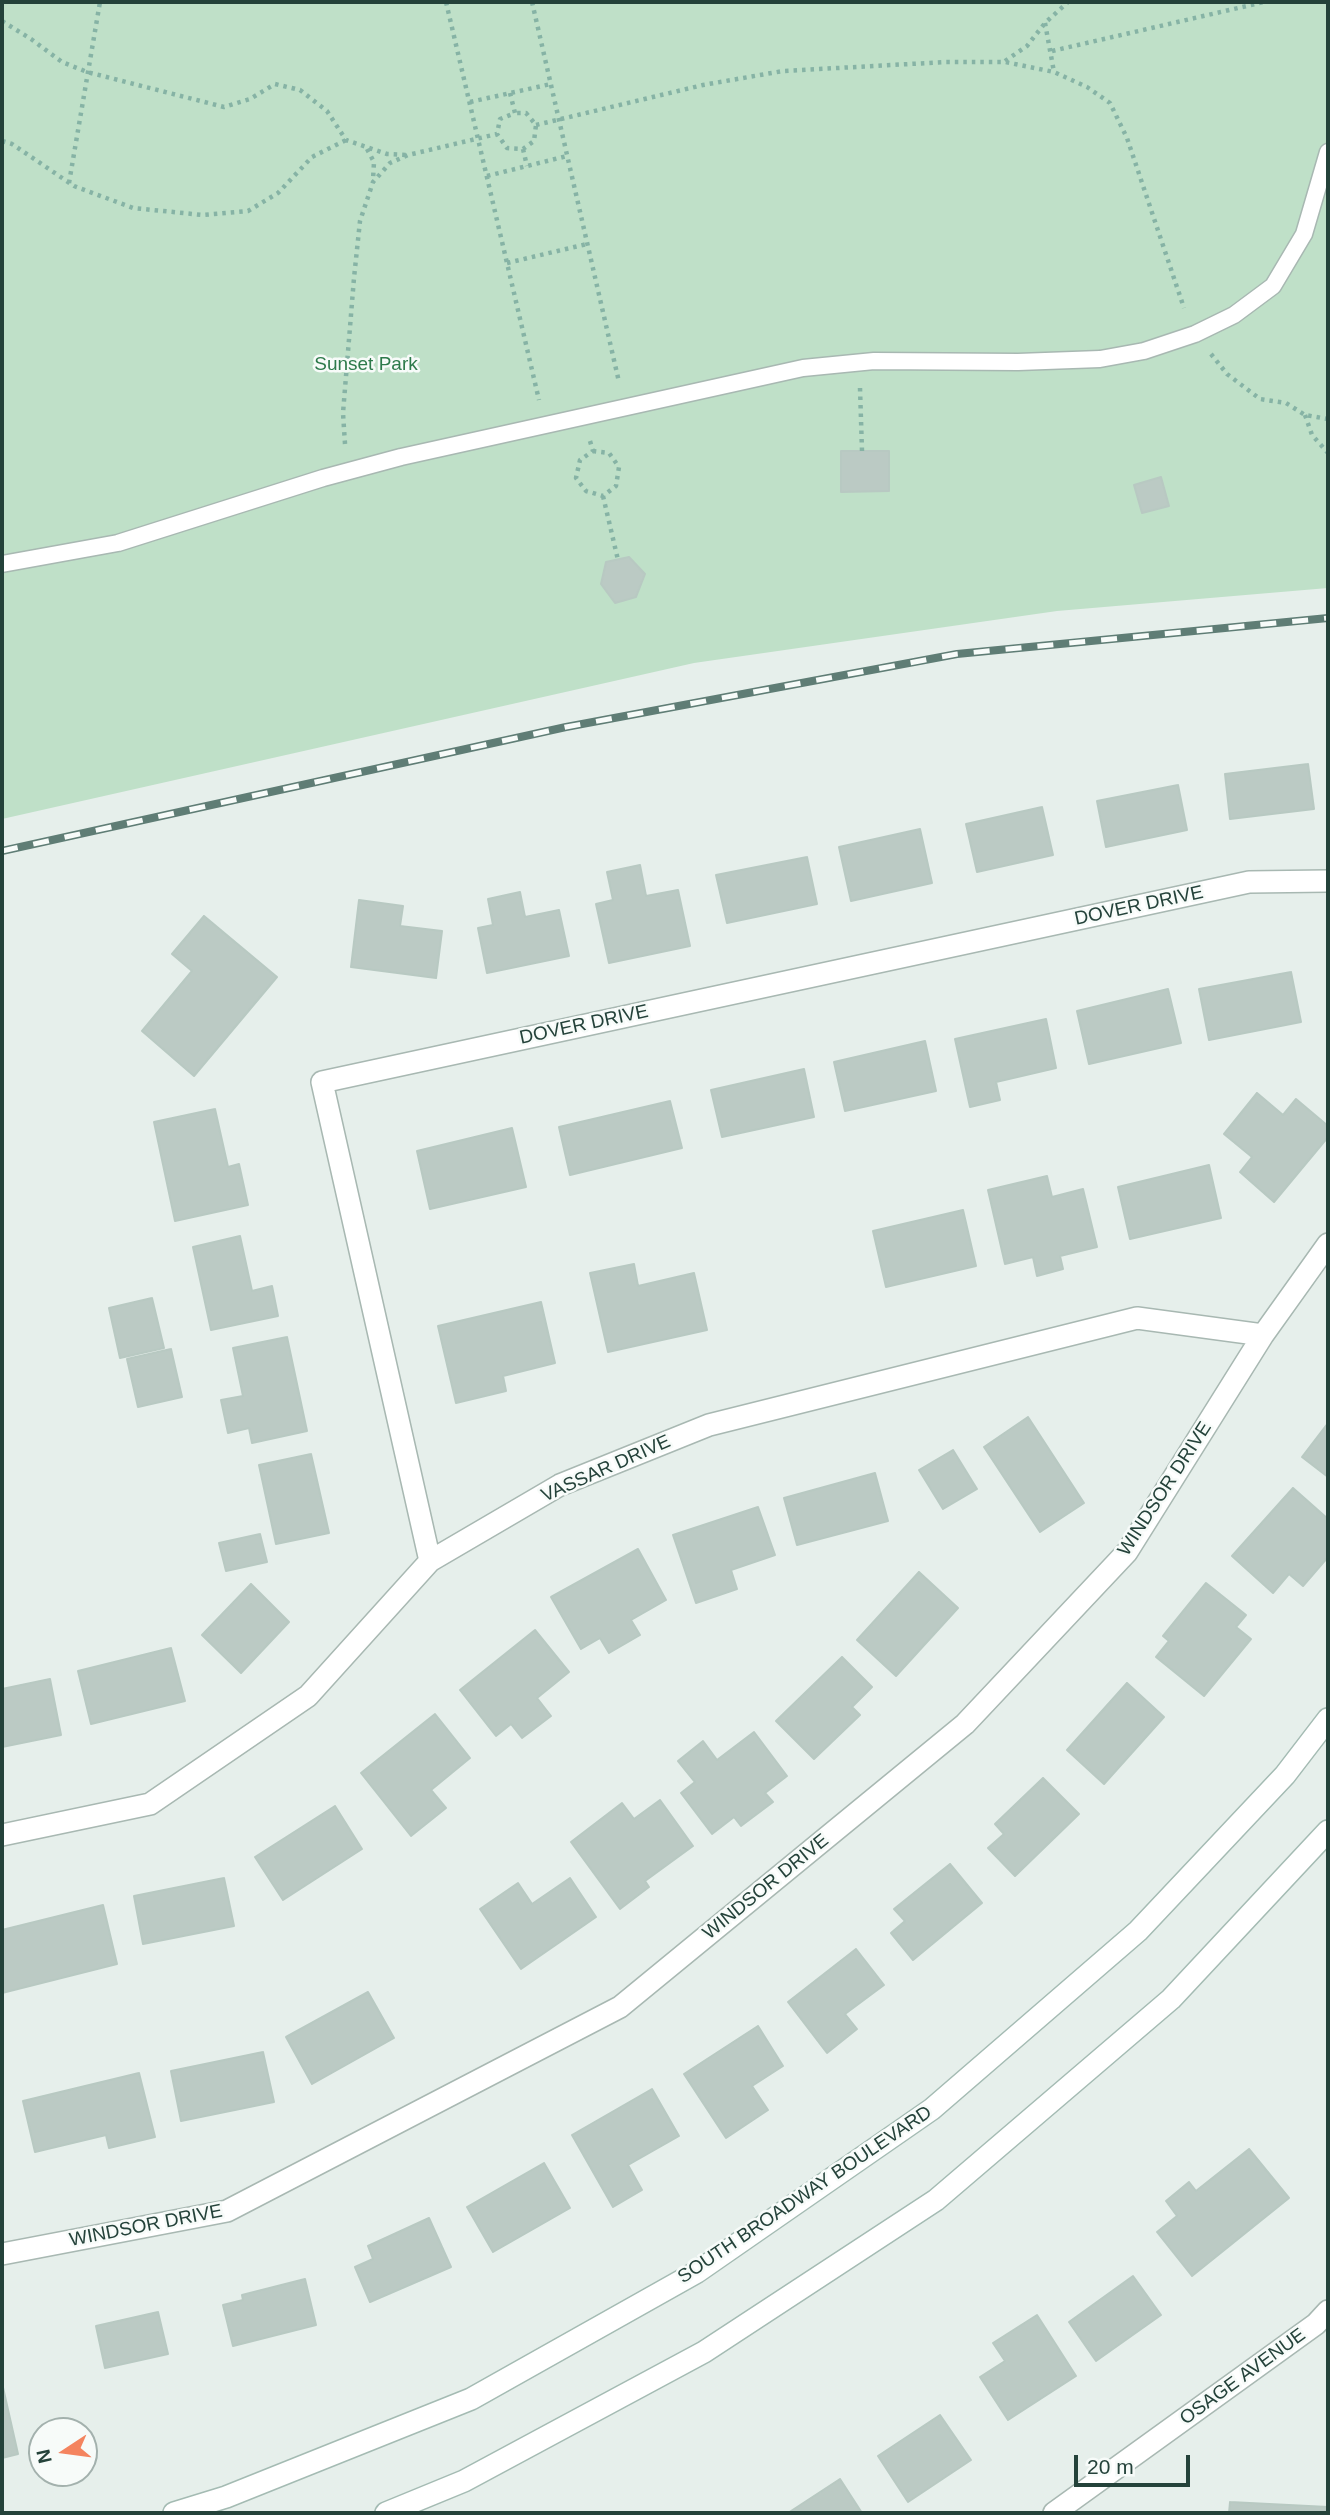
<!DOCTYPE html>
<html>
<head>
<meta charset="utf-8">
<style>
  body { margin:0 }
  #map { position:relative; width:1330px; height:2515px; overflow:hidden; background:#e6efeb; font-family:Arial,sans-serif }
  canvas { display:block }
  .frame { position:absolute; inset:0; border:4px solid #24423a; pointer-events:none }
  .north { position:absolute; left:28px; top:2417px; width:70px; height:70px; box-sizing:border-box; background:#f7fbf9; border:2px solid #a3b1ad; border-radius:50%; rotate:257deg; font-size:19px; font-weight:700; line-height:28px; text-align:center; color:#24423a }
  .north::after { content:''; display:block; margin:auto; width:24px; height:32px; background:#f4845f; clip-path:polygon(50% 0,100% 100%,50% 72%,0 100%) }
  .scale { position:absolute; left:1074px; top:2455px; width:116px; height:32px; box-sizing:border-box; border:4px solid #24423a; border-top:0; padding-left:9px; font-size:21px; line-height:24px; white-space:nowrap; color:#24423a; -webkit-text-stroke:5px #f7fbf9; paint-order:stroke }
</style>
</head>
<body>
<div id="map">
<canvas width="1330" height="2515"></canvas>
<div class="frame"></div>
<div class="north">N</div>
<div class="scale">20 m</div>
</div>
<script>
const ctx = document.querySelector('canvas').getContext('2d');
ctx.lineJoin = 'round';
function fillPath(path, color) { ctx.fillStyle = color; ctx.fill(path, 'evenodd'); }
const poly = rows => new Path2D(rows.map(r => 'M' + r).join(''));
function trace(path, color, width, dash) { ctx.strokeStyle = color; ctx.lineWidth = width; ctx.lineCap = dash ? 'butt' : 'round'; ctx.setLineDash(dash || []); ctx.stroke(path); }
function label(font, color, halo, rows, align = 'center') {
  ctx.font = font + ' Arial,sans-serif'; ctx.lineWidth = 5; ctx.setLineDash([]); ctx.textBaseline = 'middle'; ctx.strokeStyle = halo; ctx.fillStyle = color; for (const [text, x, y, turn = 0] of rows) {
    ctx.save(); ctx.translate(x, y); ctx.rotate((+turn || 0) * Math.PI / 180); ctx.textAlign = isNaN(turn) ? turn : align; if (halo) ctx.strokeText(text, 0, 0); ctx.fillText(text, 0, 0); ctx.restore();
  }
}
fillPath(poly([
  [2,2,1328,2,1328,588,1057,611,694,663,2,819]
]), '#bfe0c8');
const building = poly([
  [841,451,889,451,889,491,841,492,841,451],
  [1161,477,1169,506,1142,513,1134,485,1161,477],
  [629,557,645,574,636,597,615,603,601,584,606,562,629,557],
  [1308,764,1314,809,1230,819,1225,774,1308,764],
  [1178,785,1187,830,1106,847,1097,801,1178,785],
  [1042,807,1053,855,977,872,966,824,1042,807],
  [920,829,932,883,851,901,839,847,920,829],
  [807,857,817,904,727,923,716,875,807,857],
  [640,865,646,896,678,890,690,946,609,963,596,904,613,900,607,872,640,865],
  [520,892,525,917,559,910,569,956,487,973,478,928,493,925,488,899,520,892],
  [359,900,403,906,400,926,442,931,436,978,351,967,359,900],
  [204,916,277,977,194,1076,142,1031,192,971,172,954,204,916],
  [1291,972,1301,1022,1209,1040,1199,989,1291,972],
  [1168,989,1181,1043,1089,1064,1077,1011,1168,989],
  [1046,1019,1056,1068,996,1082,1000,1100,970,1107,955,1039,1046,1019],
  [925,1041,936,1091,845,1111,834,1062,925,1041],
  [804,1069,814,1117,722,1137,711,1090,804,1069],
  [1257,1093,1283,1115,1296,1099,1328,1126,1328,1137,1274,1202,1240,1172,1252,1157,1224,1134,1257,1093],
  [670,1101,682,1148,570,1175,559,1127,670,1101],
  [215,1109,228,1167,239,1164,248,1205,175,1221,154,1122,215,1109],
  [512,1128,526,1187,430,1209,417,1151,512,1128],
  [1209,1165,1221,1218,1130,1239,1118,1187,1209,1165],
  [1047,1176,1052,1197,1083,1189,1097,1247,1060,1256,1063,1269,1037,1276,1033,1257,1005,1264,988,1190,1047,1176],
  [963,1210,976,1266,886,1287,873,1231,963,1210],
  [240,1236,252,1291,272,1286,278,1316,211,1330,193,1247,240,1236],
  [634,1264,638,1286,694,1273,707,1330,608,1352,590,1273,634,1264],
  [152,1298,164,1348,120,1358,109,1308,152,1298],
  [541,1302,555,1363,503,1376,506,1391,456,1403,438,1326,541,1302],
  [287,1337,307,1431,252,1443,249,1428,228,1433,221,1400,243,1396,233,1348,287,1337],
  [171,1349,182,1397,138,1407,127,1359,171,1349],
  [1028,1417,1084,1503,1040,1532,984,1447,1028,1417],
  [1328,1423,1328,1477,1302,1457,1328,1423],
  [953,1450,977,1489,943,1509,919,1470,953,1450],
  [311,1454,329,1533,276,1544,259,1465,311,1454],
  [875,1473,888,1521,797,1545,784,1498,875,1473],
  [1293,1488,1328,1519,1328,1557,1303,1586,1289,1574,1273,1593,1232,1556,1293,1488],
  [758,1507,775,1555,731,1570,737,1589,696,1603,673,1535,758,1507],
  [260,1534,267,1562,226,1571,219,1543,260,1534],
  [638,1549,666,1600,631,1620,640,1635,609,1653,600,1638,581,1649,551,1597,638,1549],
  [919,1572,958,1608,896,1676,857,1640,919,1572],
  [1206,1583,1246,1615,1236,1627,1251,1639,1204,1696,1156,1657,1169,1641,1163,1636,1206,1583],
  [251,1584,289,1622,241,1673,202,1635,251,1584],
  [535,1630,569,1672,537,1698,551,1716,522,1738,511,1724,496,1736,460,1690,535,1630],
  [171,1648,185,1701,91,1724,78,1671,171,1648],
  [842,1657,872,1687,852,1707,860,1715,814,1759,776,1721,842,1657],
  [50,1679,61,1735,2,1747,2,1689,50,1679],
  [1127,1683,1164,1717,1104,1784,1067,1750,1127,1683],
  [435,1714,470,1758,431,1790,446,1808,411,1836,361,1773,435,1714],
  [754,1732,787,1776,765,1793,773,1802,741,1826,734,1817,712,1834,681,1793,695,1782,678,1761,703,1741,717,1760,754,1732],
  [1043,1778,1079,1814,1015,1876,988,1848,1004,1834,995,1824,1043,1778],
  [660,1800,693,1846,645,1881,649,1887,620,1909,571,1842,622,1803,634,1819,660,1800],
  [335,1806,362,1849,283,1900,255,1857,335,1806],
  [950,1864,982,1903,913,1960,891,1933,905,1921,894,1909,950,1864],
  [224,1878,234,1926,143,1944,134,1896,224,1878],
  [570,1878,596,1917,521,1969,480,1909,518,1883,532,1904,570,1878],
  [103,1905,117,1964,2,1993,2,1930,103,1905],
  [856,1949,884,1985,845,2014,857,2029,827,2053,788,2002,856,1949],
  [368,1992,394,2038,312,2084,286,2037,368,1992],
  [758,2026,783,2066,752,2086,768,2110,726,2138,684,2074,758,2026],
  [263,2052,274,2102,181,2121,171,2071,263,2052],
  [139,2073,155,2137,109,2148,106,2135,35,2152,23,2101,139,2073],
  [652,2089,679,2136,628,2165,642,2190,613,2207,572,2135,652,2089],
  [1249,2149,1289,2198,1192,2276,1157,2232,1177,2216,1166,2201,1189,2182,1196,2191,1249,2149],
  [544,2163,570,2208,493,2252,467,2207,544,2163],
  [429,2218,451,2267,370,2302,355,2267,373,2259,368,2246,429,2218],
  [1133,2276,1161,2315,1096,2361,1069,2322,1133,2276],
  [305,2279,316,2325,233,2346,223,2305,243,2300,242,2295,305,2279],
  [158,2312,168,2354,105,2368,96,2326,158,2312],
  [1037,2315,1076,2376,1008,2420,980,2377,1005,2361,993,2343,1037,2315],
  [2,2383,18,2454,2,2458,2,2383],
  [940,2415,971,2460,908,2502,878,2456,940,2415],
  [840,2479,862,2513,788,2513,840,2479],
  [1230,2502,1328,2507,1328,2513,1229,2513,1230,2502]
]);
fillPath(building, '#bbcac4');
trace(building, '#b8c9c2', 2);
const service = poly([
  [2,564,118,543,323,478,401,457,803,368,874,361,1018,362,1100,359,1144,351,1195,334,1234,315,1273,286,1304,234,1328,152]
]);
const minor = poly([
  [430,1561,322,1082,1249,882,1328,881],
  [2,1835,150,1804,308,1696,430,1561,560,1485,709,1425,1137,1318,1263,1335],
  [2,2254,227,2211,620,2007,965,1724,1127,1552,1263,1335,1328,1244],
  [1054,2513,1316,2324,1328,2311]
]);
const secondary = poly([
  [174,2513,226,2497,471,2399,697,2272,932,2109,1138,1931,1285,1775,1328,1719],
  [386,2513,464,2481,704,2352,936,2200,1171,1999,1328,1831]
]);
trace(service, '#a8b8b2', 19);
trace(minor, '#a8b8b2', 24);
trace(secondary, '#a4bbb3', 24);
trace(poly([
  [446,2,539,400],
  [532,2,619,382],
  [2,21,31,39,62,62,87,72,224,107,250,99,275,84,300,90,327,111,346,140,387,154,408,155],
  [1045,23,1054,72],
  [1052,51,1264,2],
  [1005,61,1027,46,1045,23,1068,2],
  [510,93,515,113,500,119,497,134,507,148,523,149,534,141,536,125,526,113,515,113],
  [470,102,551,84],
  [536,125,703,85,783,71,946,62,1005,62,1054,72,1087,87,1110,103,1127,138,1184,308],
  [2,141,12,144,74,186,133,208,203,215,248,211,278,193,312,157,346,140],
  [367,149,374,162,373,180],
  [523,149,527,166],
  [487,176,567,156],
  [69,183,100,2],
  [507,263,587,244],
  [1211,354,1227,374,1260,399,1286,403,1305,415,1328,419],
  [860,388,862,451],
  [1305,415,1312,435,1328,453],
  [590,441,593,451,580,460,576,478,586,491,603,496,616,486,619,467,609,453,593,451],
  [345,444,343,413,354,278,360,221,373,182,390,163,408,155,497,134],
  [603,496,618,560]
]), '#86b3a5', 4.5, [3.5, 5]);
trace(service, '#fff', 16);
trace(minor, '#fff', 21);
trace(secondary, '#fff', 21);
const rail = poly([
  [2,851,566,727,957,654,1328,618]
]);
trace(rail, '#5f7d75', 8);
trace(rail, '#f7fbf9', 5, [16]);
label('19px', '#2d7a4b', '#f7fbf9', [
  ["Sunset Park",366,365]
]);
label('19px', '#24423a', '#f7fbf9', [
  ["DOVER DRIVE",1139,906,-12],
  ["DOVER DRIVE",584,1025,-12],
  ["VASSAR DRIVE",606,1469,-24],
  ["WINDSOR DRIVE",1165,1489,-57],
  ["WINDSOR DRIVE",766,1887,-39],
  ["SOUTH BROADWAY BOULEVARD",805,2195,-34],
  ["WINDSOR DRIVE",146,2226,-11],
  ["OSAGE AVENUE",1243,2377,-36]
]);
</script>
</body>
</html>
